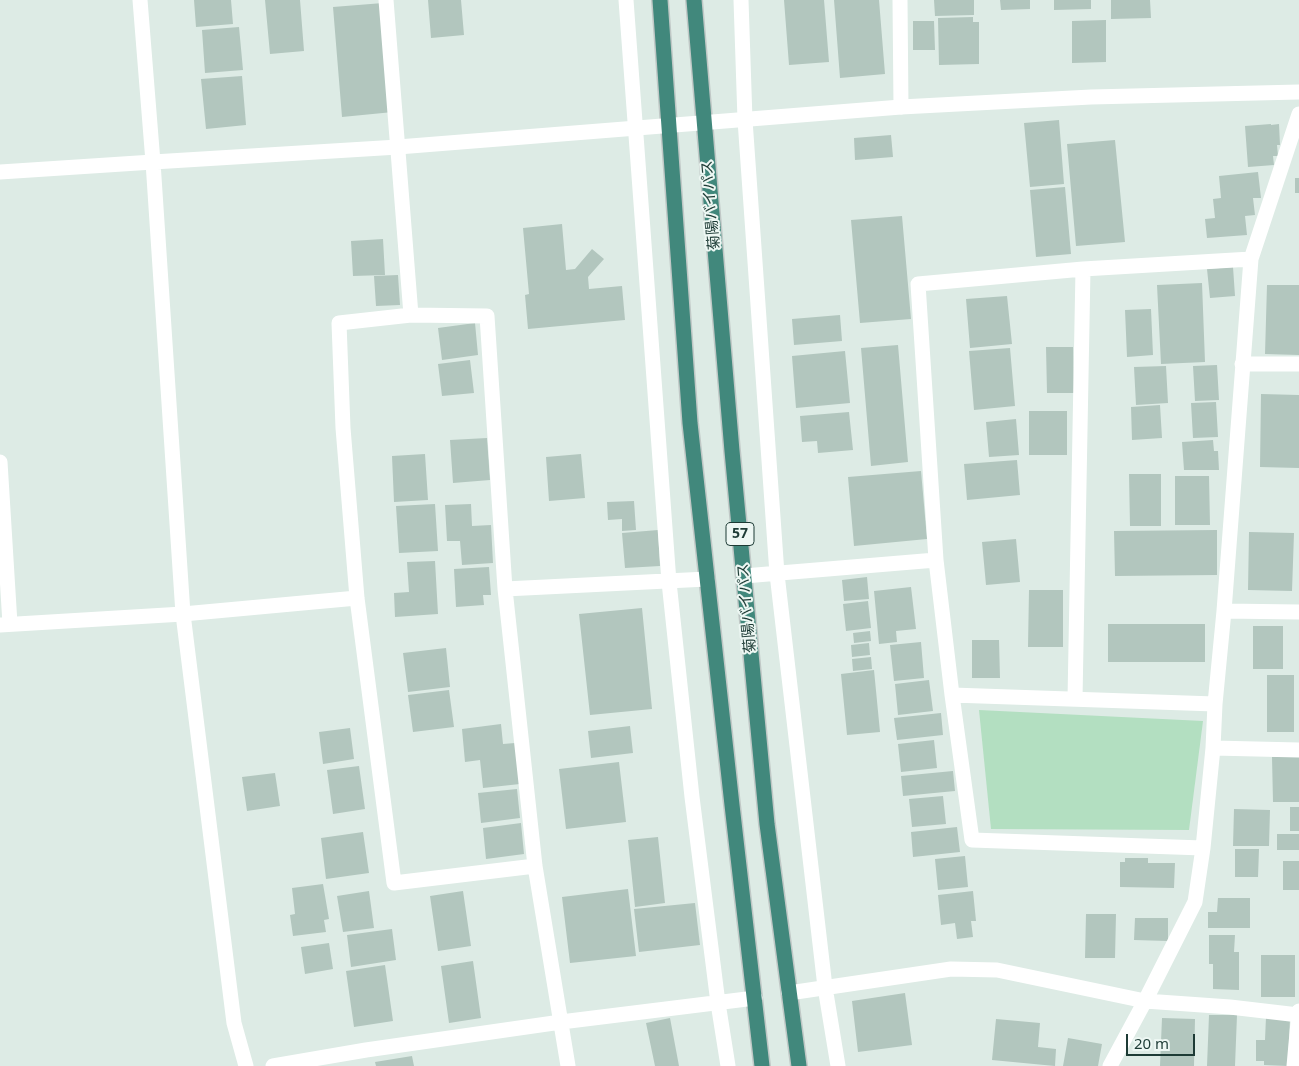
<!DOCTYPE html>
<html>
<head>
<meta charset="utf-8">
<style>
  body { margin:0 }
  #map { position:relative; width:1299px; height:1066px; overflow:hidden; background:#ddebe5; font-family:"Noto Sans",sans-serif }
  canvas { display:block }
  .scale { position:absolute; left:1126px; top:1034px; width:69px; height:22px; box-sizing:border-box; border:2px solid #1d3b35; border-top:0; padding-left:6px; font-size:15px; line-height:18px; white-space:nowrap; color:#1d3b35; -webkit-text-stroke:4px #edf7f3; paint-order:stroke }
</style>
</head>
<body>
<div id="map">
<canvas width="1299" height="1066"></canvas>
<div class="scale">20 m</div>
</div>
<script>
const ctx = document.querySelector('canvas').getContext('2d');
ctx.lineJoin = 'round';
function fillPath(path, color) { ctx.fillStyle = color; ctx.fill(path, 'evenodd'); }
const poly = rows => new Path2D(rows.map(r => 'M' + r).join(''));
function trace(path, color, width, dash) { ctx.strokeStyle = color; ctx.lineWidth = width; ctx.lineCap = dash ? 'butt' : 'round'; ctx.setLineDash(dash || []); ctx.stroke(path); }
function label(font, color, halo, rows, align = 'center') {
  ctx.font = font + ' "Noto Sans","Noto Sans JP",sans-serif'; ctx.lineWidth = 4; ctx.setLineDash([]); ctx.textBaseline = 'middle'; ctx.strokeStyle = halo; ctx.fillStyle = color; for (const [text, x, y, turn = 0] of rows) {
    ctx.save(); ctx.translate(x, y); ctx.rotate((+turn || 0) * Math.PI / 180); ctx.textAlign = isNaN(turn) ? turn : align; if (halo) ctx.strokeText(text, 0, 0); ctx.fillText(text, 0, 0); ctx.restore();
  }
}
fillPath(poly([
  [979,710,1203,721,1189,830,991,829]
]), '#b3dfc1');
fillPath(poly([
  [194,0,231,0,233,24,196,27],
  [265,0,300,0,304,51,270,54],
  [428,0,461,0,464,35,431,38],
  [784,0,824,0,829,62,789,65],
  [834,0,879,0,885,74,840,78],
  [934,0,974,0,974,15,935,16],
  [1000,0,1030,0,1030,9,1001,10],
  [1054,0,1091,0,1091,9,1054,10],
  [1111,0,1150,0,1151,18,1111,19],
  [383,3,393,112,342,117,333,7],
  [973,17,973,22,979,22,979,64,939,65,938,18],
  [1106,20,1106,62,1072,63,1072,21],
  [913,21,934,21,935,50,913,50],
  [239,27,243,70,205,73,202,30],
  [242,76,246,125,206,129,201,79],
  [1059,120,1064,184,1030,187,1024,123],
  [1271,124,1271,125,1279,124,1280,145,1277,145,1278,156,1273,156,1274,165,1248,167,1245,126],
  [891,135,893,157,855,160,854,138],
  [1115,140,1125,242,1076,246,1067,144],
  [1258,172,1261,198,1253,198,1255,215,1245,216,1247,235,1207,238,1205,219,1215,218,1213,199,1221,198,1219,176],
  [1295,178,1299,178,1299,193,1295,193],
  [1065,187,1071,254,1036,257,1030,190],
  [902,216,911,319,860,323,851,220],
  [562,224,566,270,575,269,592,249,604,259,588,277,589,289,622,286,625,320,528,329,525,295,529,294,523,228],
  [383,239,385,275,353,276,351,241],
  [1233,267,1235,296,1210,298,1207,269],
  [398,275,400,305,376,306,374,276],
  [1202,283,1205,362,1161,364,1157,285],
  [1267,285,1299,285,1299,355,1265,354],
  [1007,296,1012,344,970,348,966,299],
  [1151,309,1153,355,1127,357,1125,310],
  [840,315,842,341,794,345,792,319],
  [475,323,478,355,442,360,438,328],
  [898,345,908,462,871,466,861,348],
  [1046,347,1073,347,1074,393,1047,393],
  [1010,348,1015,406,974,410,969,351],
  [845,351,850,403,796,408,792,356],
  [470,360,474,393,442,396,438,364],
  [1217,365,1219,400,1195,401,1193,366],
  [1166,366,1168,403,1136,405,1134,367],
  [1261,394,1299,395,1299,468,1260,467],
  [1216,402,1218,437,1193,438,1191,403],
  [1160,405,1162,438,1132,440,1131,407],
  [1029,411,1067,411,1067,455,1029,455],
  [849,412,853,450,818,453,817,441,802,442,800,416],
  [1016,419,1019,455,989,457,986,422],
  [487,438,490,480,453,483,450,440],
  [1213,440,1214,451,1218,451,1219,470,1184,470,1182,442],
  [425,454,428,500,394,502,392,456],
  [581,454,585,498,549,501,546,457],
  [1017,460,1020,495,967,500,964,464],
  [921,471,927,539,854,546,848,477],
  [1129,474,1161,474,1161,526,1130,526],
  [1175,476,1209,476,1210,525,1175,525],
  [634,501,636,530,622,531,622,519,608,520,607,502],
  [435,504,438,551,399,553,396,506],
  [471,504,472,526,491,525,493,563,462,565,460,541,447,541,445,505],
  [658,530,660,566,625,568,622,533],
  [1217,530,1217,575,1115,576,1114,531],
  [1249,532,1294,533,1292,591,1248,590],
  [1016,539,1020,582,986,585,982,542],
  [435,561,438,614,395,617,394,593,409,592,407,562],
  [489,567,491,595,483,595,484,605,456,607,454,569],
  [867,577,869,599,844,601,842,580],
  [911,587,916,629,896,631,897,642,879,644,874,591],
  [1029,590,1063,590,1063,647,1028,647],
  [868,601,871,628,846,631,843,604],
  [642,608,652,709,590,715,579,614],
  [1108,624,1205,624,1205,662,1108,662],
  [1253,626,1283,626,1283,669,1253,669],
  [870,631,871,641,854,643,853,633],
  [972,640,999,640,1000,678,972,678],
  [921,642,924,678,894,681,890,645],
  [869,643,870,655,852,657,851,645],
  [446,648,450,687,408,692,403,653],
  [871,657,872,669,853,671,852,659],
  [874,670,880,732,847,735,841,674],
  [1267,675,1294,675,1294,732,1267,732],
  [929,680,933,711,898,715,895,684],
  [449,690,454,727,413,732,408,695],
  [941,713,943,735,897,740,894,718],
  [501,724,503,744,515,743,520,784,483,788,480,760,465,762,462,729],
  [630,726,633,753,591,758,588,731],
  [350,728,354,759,323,764,319,732],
  [934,740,937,768,901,772,898,744],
  [1272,757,1299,757,1299,802,1273,802],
  [619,762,626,822,566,829,559,769],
  [359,766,365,809,333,814,327,770],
  [953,771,955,791,903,796,901,776],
  [275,773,280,806,247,811,242,777],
  [517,789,520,818,481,823,478,793],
  [943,796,946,824,912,827,909,799],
  [1290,807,1299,807,1299,831,1290,831],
  [1234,809,1270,810,1269,846,1233,846],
  [521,823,524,854,486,859,483,828],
  [957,827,960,852,913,857,911,832],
  [363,832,369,873,326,879,321,838],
  [1277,834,1299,834,1299,850,1277,850],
  [658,837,665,903,635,907,628,840],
  [1235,849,1259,849,1258,877,1235,877],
  [965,856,968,887,938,890,935,859],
  [1125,858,1148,858,1148,863,1175,863,1174,888,1120,887,1120,862,1125,862],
  [1283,861,1299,861,1299,890,1283,890],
  [323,884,329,919,324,920,326,932,293,936,290,915,295,914,292,888],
  [628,889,636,956,570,963,562,897],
  [369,891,374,928,343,932,337,896],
  [463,891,471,946,438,951,430,896],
  [973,891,976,921,971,921,973,937,957,939,955,923,941,925,938,895],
  [1218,898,1250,898,1250,928,1208,928,1208,912,1217,912],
  [695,903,700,945,639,952,634,909],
  [1086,914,1116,914,1115,958,1085,958],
  [1135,918,1168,918,1168,941,1134,940],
  [392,929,396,960,351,967,347,935],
  [1209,935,1235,935,1234,952,1239,952,1239,990,1213,989,1213,964,1209,964],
  [329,943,333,969,305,974,301,947],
  [1261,955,1295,955,1295,997,1261,997],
  [473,961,481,1018,449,1023,441,966],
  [385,965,393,1021,354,1027,346,971],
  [905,993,912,1045,858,1052,852,1001],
  [1209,1015,1237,1015,1235,1066,1207,1066],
  [1266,1017,1290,1018,1288,1066,1264,1065,1264,1061,1256,1061,1256,1040,1265,1040],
  [670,1018,679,1066,655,1066,646,1023],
  [1162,1018,1195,1019,1194,1066,1160,1066],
  [996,1019,1040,1023,1038,1047,1056,1049,1055,1066,992,1060],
  [1068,1038,1102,1044,1098,1066,1063,1066],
  [412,1056,414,1066,376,1066,375,1062]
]), '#b2c6be');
const trunk = poly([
  [660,0,690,423,732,805,762,1066],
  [694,0,732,451,767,824,799,1066]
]);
trace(trunk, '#c0c8c6', 18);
trace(poly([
  [386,0,411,315],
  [626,0,669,582,692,797,718,1003,728,1066],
  [741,0,745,120,777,574,825,987,838,1066],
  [900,0,901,107],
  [0,172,153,162],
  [1242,364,1299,364],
  [0,462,10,624],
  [744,576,936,560],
  [505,589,707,579],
  [1224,611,1299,612],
  [0,625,183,614,357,598],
  [952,695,1215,704],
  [1075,699,1083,269],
  [1213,748,1299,750],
  [1203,848,972,840,952,695,936,560,918,284,1083,269,1251,259],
  [535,866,394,883,357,598,343,428,339,323,411,315,487,316,505,589,535,866,568,1066],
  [789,993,951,969,997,970,1145,1001,1230,1007,1299,1015],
  [273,1066,366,1050,561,1022,755,998],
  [1110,1066,1145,1001,1195,902,1203,848,1213,748,1215,704,1224,611,1251,259,1299,114],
  [1294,1066,1299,1011]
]), '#fff', 15);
trace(poly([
  [140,0,153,162,183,614,234,1023,246,1066],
  [153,162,398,147,901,107,1091,97,1299,92]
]), '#fff', 15);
trace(trunk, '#41887c', 15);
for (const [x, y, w] of [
  [740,534,28]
]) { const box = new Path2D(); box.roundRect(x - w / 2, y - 11.5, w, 23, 4); ctx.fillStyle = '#edf7f3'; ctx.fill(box); trace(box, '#1d3b35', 1); }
label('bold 14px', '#1d3b35', null, [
  ["57",740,534]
]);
label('15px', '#1d3b35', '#edf7f3', [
  ["菊陽バイパス",711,205,-95],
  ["菊陽バイパス",747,608,-95]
]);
</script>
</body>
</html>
